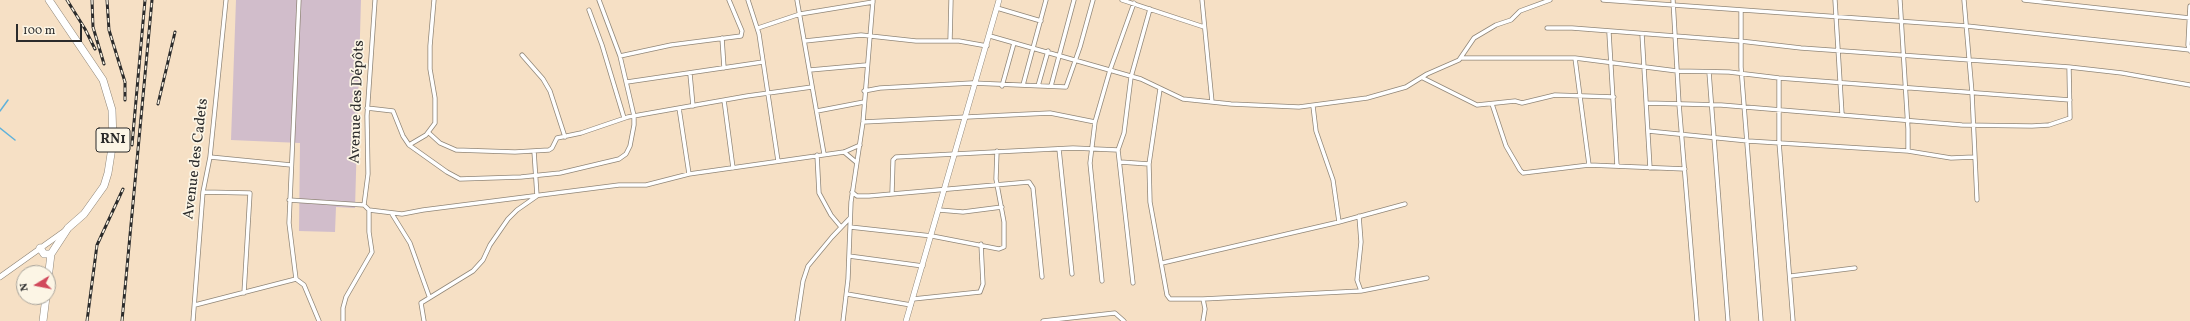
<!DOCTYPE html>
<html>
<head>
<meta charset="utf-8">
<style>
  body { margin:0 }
  #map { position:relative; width:2190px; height:321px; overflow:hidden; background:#f6e0c5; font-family:Vollkorn,serif }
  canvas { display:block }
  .north { position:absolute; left:16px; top:265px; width:40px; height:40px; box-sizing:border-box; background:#fcf5e5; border:1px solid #a8a49b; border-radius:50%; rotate:260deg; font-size:11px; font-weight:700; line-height:16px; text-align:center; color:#2b2b2b }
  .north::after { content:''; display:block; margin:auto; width:14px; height:18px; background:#d1495b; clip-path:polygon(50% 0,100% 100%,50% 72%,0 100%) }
  .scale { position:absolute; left:16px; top:24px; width:66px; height:18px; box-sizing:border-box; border:2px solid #2b2b2b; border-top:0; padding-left:5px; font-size:12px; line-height:14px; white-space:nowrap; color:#2b2b2b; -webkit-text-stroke:3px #fcf5e5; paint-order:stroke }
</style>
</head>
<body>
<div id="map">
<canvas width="2190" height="321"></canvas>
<div class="north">N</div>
<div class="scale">100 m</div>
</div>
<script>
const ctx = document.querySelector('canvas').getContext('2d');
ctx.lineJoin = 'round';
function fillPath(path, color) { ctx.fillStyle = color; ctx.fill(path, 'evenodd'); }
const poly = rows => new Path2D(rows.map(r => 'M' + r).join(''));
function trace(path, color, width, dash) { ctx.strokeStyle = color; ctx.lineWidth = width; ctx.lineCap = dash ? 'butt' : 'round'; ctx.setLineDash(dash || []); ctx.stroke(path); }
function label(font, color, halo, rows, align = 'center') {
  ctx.font = font + ' Vollkorn,serif'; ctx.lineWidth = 3.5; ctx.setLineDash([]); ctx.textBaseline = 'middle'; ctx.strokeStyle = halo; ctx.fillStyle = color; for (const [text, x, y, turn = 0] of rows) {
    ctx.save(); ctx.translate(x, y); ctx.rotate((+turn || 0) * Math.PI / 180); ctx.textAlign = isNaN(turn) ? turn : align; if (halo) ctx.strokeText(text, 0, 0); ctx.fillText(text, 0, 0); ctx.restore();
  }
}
fillPath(poly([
  [236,0,361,0,355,208,336,207,335,232,299,231,300,143,231,140]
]), '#d1bdcb');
trace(poly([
  [0,111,8,100],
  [0,128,15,140]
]), '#5fb2db', 1.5);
const street = poly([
  [299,0,289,223,296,279,304,285,319,321],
  [748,0,759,34,778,161],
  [797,0,824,154],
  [1122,0,1204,27],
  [1202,0,1212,102],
  [1603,0,1967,26,2190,50],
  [1673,0,1679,104,1697,321],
  [1835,0,1842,114],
  [1900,0,1908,129,1908,151],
  [1964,0,1972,93,1977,200],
  [2024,0,2190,18],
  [2190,6,2188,45,2190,51],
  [997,8,1041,21],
  [589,10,602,45,624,118],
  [1741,11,1741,67,1761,321],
  [758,28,800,14,873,2],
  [1547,28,1572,28,1740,41,1801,48,2069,67,2122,73,2190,85],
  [1609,33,1617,166],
  [1642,34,1650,168],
  [990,36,1141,79,1183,99,1231,104,1299,107,1367,98,1406,87,1427,74,1459,60,1474,38,1496,25,1511,20,1520,11,1550,0],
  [722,38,724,68],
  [805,41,861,35,916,41,959,41,987,46],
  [950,41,951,0],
  [522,55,543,79,550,91,565,137],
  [620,56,671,45,741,36,742,31,729,0],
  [1461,58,1575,58,1677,71,1729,72,1779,78,2070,100],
  [1575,58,1589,165],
  [810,70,866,65],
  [1709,72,1728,321],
  [690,74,693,106],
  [1423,78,1477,105,1515,101,1522,103,1555,95,1614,97],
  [1779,78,1779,142,1793,321],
  [627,82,763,62],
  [1023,85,1046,0],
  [1002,86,1014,43],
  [1038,86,1048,51],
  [1051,86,1074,0],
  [1160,89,1149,164,1150,202,1167,295,1170,299,1203,299,1361,291,1427,278],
  [864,91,880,88,972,83,1066,87,1080,47,1093,0],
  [724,100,733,168],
  [1647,103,1721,105,1962,125,2032,126,2049,125,2070,118,2069,67],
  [1492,104,1506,146,1520,170,1523,173,1589,165,1685,169],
  [1313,106,1316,131,1333,180,1339,222],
  [367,108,393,111,403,136,409,145,447,172,460,179,521,177,560,173,619,159,626,154,630,146,634,125,634,116,620,56,599,0],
  [679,108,689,174],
  [817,111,864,102],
  [863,122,1050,113,1095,122],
  [1648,131,1748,141,1908,151,1951,158,1974,157],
  [429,133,440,143,456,150,515,152,549,150,552,148,557,138,581,133,628,117,747,96,812,87],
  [409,145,426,135,435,123,435,98,430,69,430,46,434,0],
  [1059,149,1072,274],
  [844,152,856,162],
  [817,155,819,193,831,215,841,227],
  [210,157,291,165],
  [1120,162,1149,164],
  [203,192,250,193,244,293],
  [852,192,857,196,869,196,1029,182,1033,188,1042,277],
  [892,193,893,160,896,157,1073,148,1118,150],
  [289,200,364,205,369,210,402,214,423,210,619,185,646,185,689,174,844,152,860,145],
  [364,205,368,174,367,116,375,0],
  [939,210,963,212,1002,207],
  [392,214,410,243,429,296],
  [1359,216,1361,242,1357,280,1361,291],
  [850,227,932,236,999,249,1004,247,1004,222,996,179,997,151],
  [849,256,923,266],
  [1162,263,1339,222,1405,204],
  [1791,276,1855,268],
  [1102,281,1090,163,1095,122,1110,70,1134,3],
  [1133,283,1118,150,1124,133,1131,77,1150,9],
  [847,294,911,305],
  [913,299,980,292,983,284,981,244],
  [195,305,296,279],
  [193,321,203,192,210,157,226,0],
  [343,321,343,308,346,297,372,252,369,232,369,210],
  [424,321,421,303,473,271,483,260,490,245,508,219,517,210,537,196,534,151],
  [797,321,803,281,808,266,832,237,850,218],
  [843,321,848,279,851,202,863,122,873,0],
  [1043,321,1115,313,1124,321],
  [1203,321,1205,309,1203,299]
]);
const secondary = poly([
  [0,277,66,230],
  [906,321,999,0]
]);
const highway = poly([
  [40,248,44,254,51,254],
  [48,279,51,254,68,228,84,214,104,186,108,173,113,141,112,110,103,80,49,0],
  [43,321,46,297]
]);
trace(street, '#908678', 5);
trace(secondary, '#908678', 6);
trace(highway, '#908678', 8);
trace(street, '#fff', 3.5);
trace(secondary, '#fff', 5);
trace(highway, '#fff', 7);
const rail = poly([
  [67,0,85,29,95,49],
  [92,0,93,27,104,64],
  [107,0,109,30,125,82,125,100],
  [158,104,175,32],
  [132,145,145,0],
  [87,321,97,245,123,189],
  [122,321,152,0]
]);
trace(rail, '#2b2b2b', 3);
trace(rail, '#fcf5e5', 1.5, [4.5]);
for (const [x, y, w] of [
  [113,140,34]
]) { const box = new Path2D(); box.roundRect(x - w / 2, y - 12, w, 24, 3); ctx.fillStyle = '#fcf5e5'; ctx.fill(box); trace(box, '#2b2b2b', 1); }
label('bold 14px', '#2b2b2b', null, [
  ["RN1",113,140]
]);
label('15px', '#2b2b2b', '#fcf5e5', [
  ["Avenue des Dépôts",358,102,-88],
  ["Avenue des Cadets",197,159,-83]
]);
</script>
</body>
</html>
